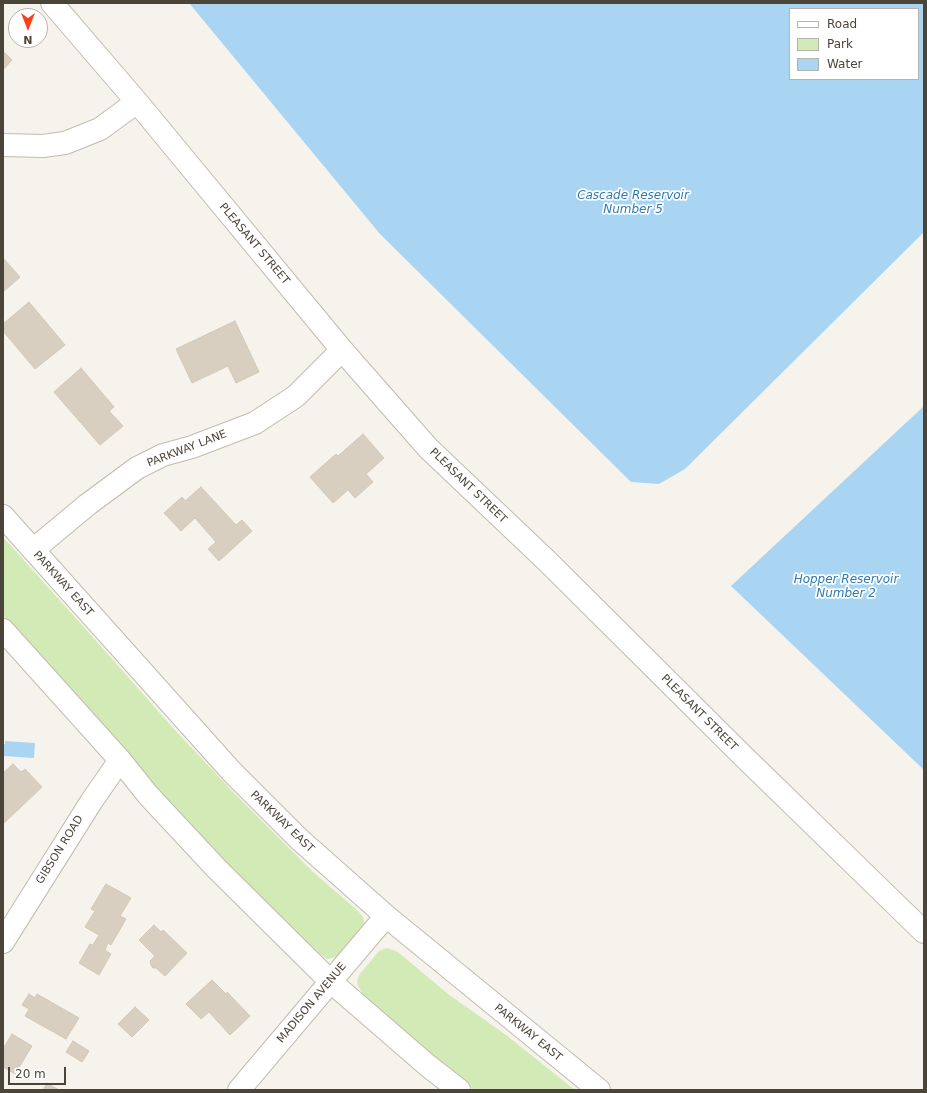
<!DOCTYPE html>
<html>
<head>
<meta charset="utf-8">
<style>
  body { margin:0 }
  #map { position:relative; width:927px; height:1093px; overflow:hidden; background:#f6f3ec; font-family:"DejaVu Sans",sans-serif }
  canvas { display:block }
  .frame { position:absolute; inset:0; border:4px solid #4b4439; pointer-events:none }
  .legend { position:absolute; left:789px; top:8px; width:130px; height:72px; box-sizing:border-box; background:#fff; border:1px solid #b7b4b0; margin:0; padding:5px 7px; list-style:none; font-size:12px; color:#4b4439 }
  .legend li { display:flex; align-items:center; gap:8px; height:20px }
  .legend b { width:20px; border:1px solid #b7b4b0 }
  .north { position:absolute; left:8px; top:8px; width:40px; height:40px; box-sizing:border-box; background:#fff; border:1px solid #b7b4b0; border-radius:50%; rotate:180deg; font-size:11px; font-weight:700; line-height:16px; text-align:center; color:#4b4439 }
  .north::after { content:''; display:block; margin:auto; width:14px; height:18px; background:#fc3f1d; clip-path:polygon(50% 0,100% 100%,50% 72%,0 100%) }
  .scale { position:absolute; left:8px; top:1067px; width:58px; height:18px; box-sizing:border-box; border:2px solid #4b4439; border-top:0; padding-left:5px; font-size:12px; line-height:14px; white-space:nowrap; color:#4b4439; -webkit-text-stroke:3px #fff; paint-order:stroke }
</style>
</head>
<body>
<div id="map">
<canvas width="927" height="1093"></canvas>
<div class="frame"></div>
<ul class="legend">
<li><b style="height:5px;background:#fff"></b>Road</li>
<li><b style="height:11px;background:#d2eab5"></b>Park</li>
<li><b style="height:11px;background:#a9d4f2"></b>Water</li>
</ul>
<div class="north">N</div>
<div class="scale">20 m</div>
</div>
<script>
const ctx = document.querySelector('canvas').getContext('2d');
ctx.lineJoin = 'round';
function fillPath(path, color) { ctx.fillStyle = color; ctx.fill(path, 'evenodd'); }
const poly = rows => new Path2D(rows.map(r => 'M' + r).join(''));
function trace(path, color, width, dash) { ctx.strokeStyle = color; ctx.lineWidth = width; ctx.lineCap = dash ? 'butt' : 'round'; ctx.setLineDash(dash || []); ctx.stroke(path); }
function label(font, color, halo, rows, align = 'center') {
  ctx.font = font + ' "DejaVu Sans",sans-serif'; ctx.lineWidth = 3.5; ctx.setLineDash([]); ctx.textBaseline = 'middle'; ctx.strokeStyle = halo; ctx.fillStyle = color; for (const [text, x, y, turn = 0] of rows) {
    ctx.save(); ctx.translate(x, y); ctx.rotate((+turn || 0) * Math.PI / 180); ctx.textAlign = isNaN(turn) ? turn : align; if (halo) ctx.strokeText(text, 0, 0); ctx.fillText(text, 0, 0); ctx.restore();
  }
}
fillPath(poly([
  [3,537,98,643,173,728,235,794,313,872,358,911,363,917,364,922,364,927,338,957,327,959,321,955,267,906,138,768,3,615],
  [387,948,398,952,448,994,506,1035,575,1090,474,1090,392,1022,364,995,358,986,357,982,359,975,379,951]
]), '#d2eab5');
fillPath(poly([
  [189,3,924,3,924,232,685,469,659,484,631,482,380,234],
  [790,9,918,9,918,79,790,79],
  [924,406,924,770,731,586],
  [5,741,35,743,34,758,4,756,3,744,5,744]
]), '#a9d4f2');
const building = poly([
  [3,51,12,60,3,70,3,51],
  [3,258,20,277,3,292,3,258],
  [29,302,65,345,35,369,3,331,3,324,29,302],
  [235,321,259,372,236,383,228,366,192,383,176,349,235,321],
  [81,368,114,407,109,411,123,426,100,445,54,392,81,368],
  [363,434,384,458,366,474,373,482,355,498,348,490,333,503,310,477,336,454,338,456,363,434],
  [201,487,236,525,242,520,252,531,219,561,208,549,216,542,195,518,181,531,164,513,182,497,185,501,201,487],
  [13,764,21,772,25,769,42,787,4,823,3,822,3,773,13,764],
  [106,884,131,898,120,916,126,919,111,945,108,943,105,950,111,954,99,975,79,963,90,944,93,945,99,935,85,927,95,911,91,909,106,884],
  [154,925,161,932,163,930,187,953,165,976,156,968,153,968,151,965,150,961,155,956,139,940,154,925],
  [212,980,226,994,227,992,250,1016,230,1035,209,1012,201,1019,186,1004,212,980],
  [29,994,35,998,37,994,79,1018,66,1039,25,1016,29,1009,22,1005,29,994],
  [135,1007,149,1020,132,1037,118,1024,135,1007],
  [12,1034,32,1046,15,1074,3,1067,3,1049,12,1034],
  [73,1041,89,1051,82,1062,66,1052,73,1041],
  [47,1083,59,1090,43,1090,47,1083]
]);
fillPath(building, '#d8cfc1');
trace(building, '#d3c7b4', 1);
const minor = poly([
  [52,3,137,102,342,350,428,448,547,561,741,754,924,932],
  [3,145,43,146,65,143,100,129,137,102],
  [3,516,232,772,299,839,386,916,599,1090],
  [33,550,87,505,137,468,163,455,192,447,255,423,296,396,342,350],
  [3,630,120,760,148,795,216,868,330,981,427,1065,459,1090],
  [3,942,91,802,120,760],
  [239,1090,386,916]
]);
trace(minor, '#c2bbae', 24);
trace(minor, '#fff', 22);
label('11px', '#4b4439', '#fff', [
  ["PLEASANT STREET",254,244,50],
  ["PARKWAY LANE",187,449,-21],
  ["PLEASANT STREET",468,486,44],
  ["PARKWAY EAST",63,584,48],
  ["PLEASANT STREET",699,713,45],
  ["PARKWAY EAST",282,822,44],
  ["GIBSON ROAD",60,850,-58],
  ["MADISON AVENUE",312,1003,-50],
  ["PARKWAY EAST",528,1033,39]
]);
label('italic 12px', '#2e7ab2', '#fff', [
  ["Cascade Reservoir",633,196],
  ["Number 5",633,210],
  ["Hopper Reservoir",846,580],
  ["Number 2",846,594]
]);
</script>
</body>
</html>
